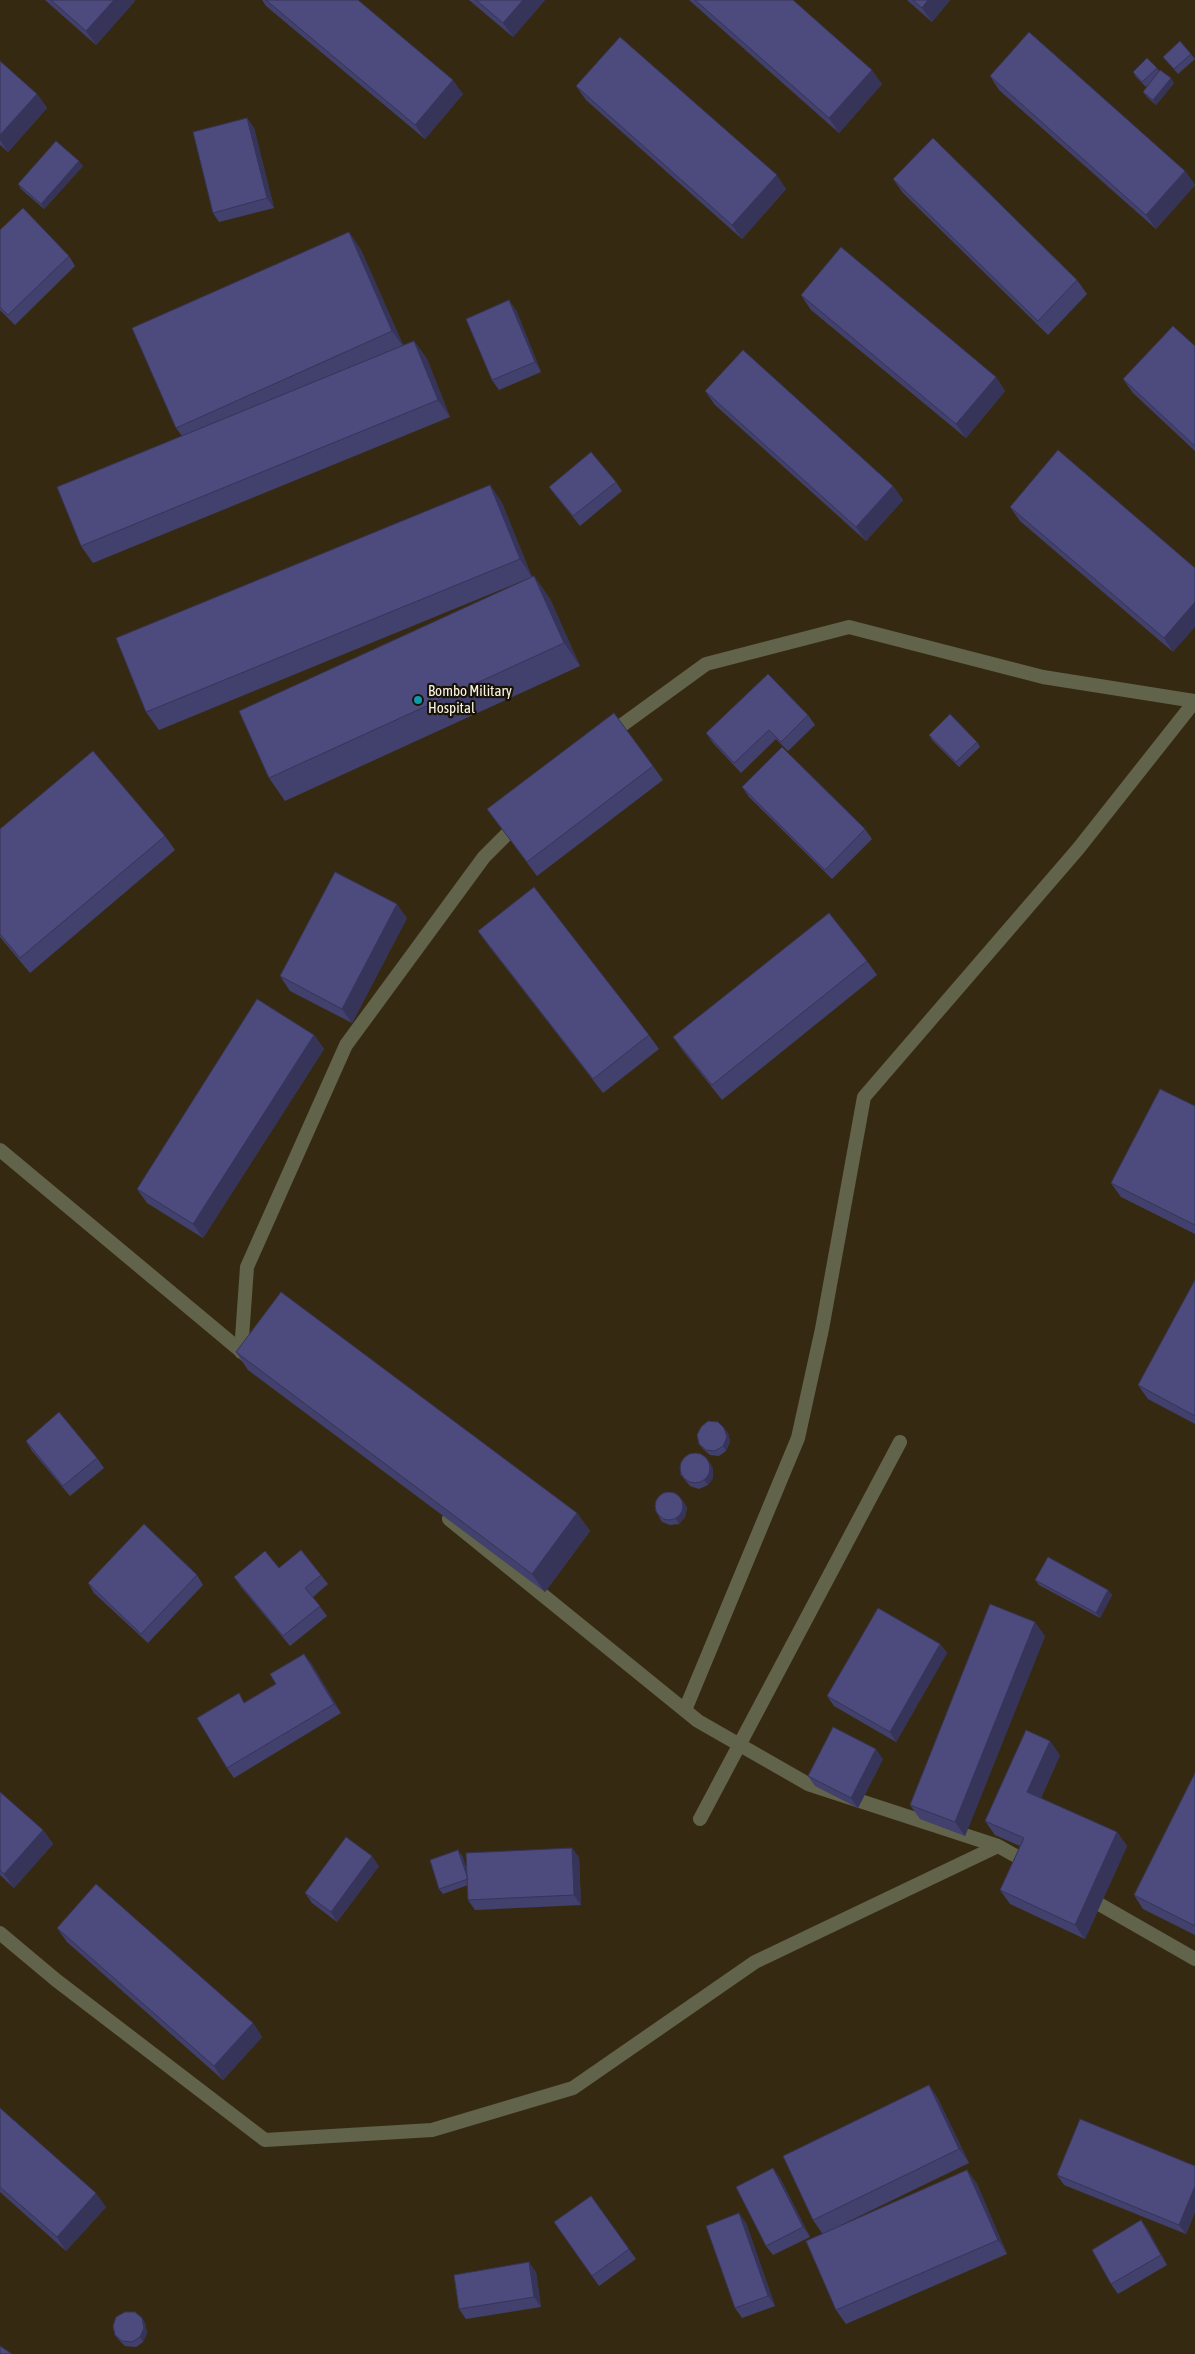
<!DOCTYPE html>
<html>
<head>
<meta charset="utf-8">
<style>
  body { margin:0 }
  canvas { display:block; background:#352a11 }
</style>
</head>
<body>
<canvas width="1195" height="2354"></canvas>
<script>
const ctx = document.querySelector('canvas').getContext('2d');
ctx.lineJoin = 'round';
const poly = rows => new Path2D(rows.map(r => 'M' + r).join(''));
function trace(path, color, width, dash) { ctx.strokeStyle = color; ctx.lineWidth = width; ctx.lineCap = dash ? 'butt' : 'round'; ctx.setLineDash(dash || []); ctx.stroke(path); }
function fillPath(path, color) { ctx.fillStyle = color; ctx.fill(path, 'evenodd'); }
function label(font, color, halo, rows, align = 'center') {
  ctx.font = font + ' "Asap Condensed",sans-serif'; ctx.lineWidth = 4.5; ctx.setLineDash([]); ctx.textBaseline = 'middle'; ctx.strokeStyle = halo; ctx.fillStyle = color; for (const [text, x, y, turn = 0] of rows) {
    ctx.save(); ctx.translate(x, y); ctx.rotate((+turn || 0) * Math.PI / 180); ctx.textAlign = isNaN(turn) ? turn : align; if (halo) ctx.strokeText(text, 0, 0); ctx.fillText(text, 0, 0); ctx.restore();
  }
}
trace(poly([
  [607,736,706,664,849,627,1043,677,1195,701],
  [0,1150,253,1361],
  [241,1352,247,1267,346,1045,484,857,519,822],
  [449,1519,698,1721,808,1784,998,1846,1032,1865],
  [1085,1896,1195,1959],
  [0,1933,56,1980,265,2140,432,2130,573,2088,755,1962,998,1846]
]), '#62634b', 14);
trace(poly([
  [685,1710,798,1438,822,1329,864,1097,1078,849,1195,701],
  [700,1819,900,1442]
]), '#62634b', 14);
fillPath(poly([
  [45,0,134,0,135,1,96,45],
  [262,0,358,0,463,94,425,139,266,6],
  [469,0,545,0,513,37],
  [689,0,793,0,882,84,839,133],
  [907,0,950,0,932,22],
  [1191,54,1195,59,1178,74,1163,57],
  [0,61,37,94,47,108,8,152,0,145],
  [1157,68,1159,71,1174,83,1156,105,1147,97,1143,92,1150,83,1146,87,1136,77,1133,72],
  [990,76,1185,171,1195,185,1156,229,999,90],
  [576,86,786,189,742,239,586,100],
  [247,118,254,128,274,208,219,222,213,213],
  [83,166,44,209,21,189,18,184],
  [893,179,1077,280,1087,294,1048,335,903,193],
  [0,230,69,256,75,266,15,325,0,310],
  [349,232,361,250,403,345,414,341,427,359,450,417,93,563,81,546,182,436,176,428],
  [801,295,996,377,1005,391,966,438,811,310],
  [516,310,541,372,499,390,492,380],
  [1195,346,1195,451,1133,393,1123,379],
  [705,391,893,486,903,500,866,541,715,405],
  [1058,450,1173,652,1020,521,1010,507],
  [616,482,622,491,580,526,556,496,549,487],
  [490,485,502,503,532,577,159,730,146,712],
  [534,576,550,599,580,666,285,801,269,778],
  [808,715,815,725,788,751,776,739,741,773,713,743,706,733],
  [929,735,977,742,980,747,959,767,932,740],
  [653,766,663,780,537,876,487,809],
  [742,787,865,829,872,839,832,879,749,797],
  [0,829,165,836,175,850,30,973,0,937],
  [407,918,352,1023,290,991,280,976],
  [478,931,649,1035,659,1049,603,1093,488,945],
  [867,961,877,975,722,1100,683,1051,673,1037],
  [314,1035,324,1049,203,1238,147,1203,137,1189],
  [1195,1106,1195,1234,1121,1197,1111,1183],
  [1195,1280,1195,1424,1148,1399,1138,1385],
  [236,1352,577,1513,590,1531,545,1592,248,1370],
  [728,1433,730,1442,726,1451,719,1456,710,1455,703,1449,699,1444],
  [26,1441,97,1458,104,1468,70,1496,32,1451],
  [713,1468,713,1478,708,1485,699,1489,690,1486,680,1474],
  [682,1500,687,1508,685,1517,679,1524,670,1525,662,1522,659,1517],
  [197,1575,203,1585,148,1643,94,1593,88,1583],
  [321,1575,328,1584,313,1597,327,1616,290,1646,241,1587,234,1577],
  [1035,1580,1108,1590,1112,1595,1100,1618,1039,1585],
  [1045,1636,965,1836,920,1819,910,1805],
  [940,1644,947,1653,896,1742,834,1706,827,1696],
  [311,1663,341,1713,234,1778,227,1768,245,1702],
  [1060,1755,1041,1798,1117,1832,1127,1846,1085,1939,1010,1904,1000,1890,1020,1846,995,1835,985,1821],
  [883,1759,858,1808,815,1786,808,1776],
  [1195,1773,1195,1935,1143,1909,1134,1895],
  [0,1792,43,1830,53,1844,14,1888,0,1875],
  [572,1848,579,1858,581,1905,475,1910,468,1900,468,1885,443,1894,439,1889,462,1855,467,1871],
  [379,1866,337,1922,312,1903,305,1893],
  [57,1928,253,2023,262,2037,223,2080,67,1942],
  [929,2085,938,2099,969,2163,839,2226,967,2170,977,2184,1007,2254,846,2324,836,2310,822,2233,813,2220],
  [0,2108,106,2207,66,2251,0,2192],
  [1195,2166,1195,2212,1186,2234,1064,2185,1057,2175],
  [780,2178,810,2237,773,2255,766,2246],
  [591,2196,636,2259,599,2286,554,2222],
  [1141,2220,1148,2230,1167,2265,1118,2294,1111,2284],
  [746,2223,775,2306,742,2318,735,2308],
  [536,2272,541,2307,466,2319,459,2309],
  [142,2318,145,2323,147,2333,143,2342,136,2347,125,2346,119,2340,115,2335]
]), '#42406c');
fillPath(poly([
  [114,0,134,0,135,1,96,45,86,31],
  [523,0,545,0,513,37,503,23],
  [928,0,950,0,932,22,922,8],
  [872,70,882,84,839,133,829,118],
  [1171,78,1174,83,1156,105,1153,100],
  [453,80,463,94,425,139,415,125],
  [37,94,47,108,8,152,0,140,0,135],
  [247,118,254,128,274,208,267,198],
  [79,161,83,166,44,209,41,204],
  [1185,171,1195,185,1156,229,1146,215],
  [777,175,786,189,742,239,732,225],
  [349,232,361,250,405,349,392,331],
  [509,300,516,310,541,372,535,362],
  [414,341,427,359,450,417,438,400],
  [996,377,1005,391,966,438,956,424],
  [490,485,502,503,532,577,520,559],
  [893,486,903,500,866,541,856,527],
  [534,576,550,599,580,666,564,643],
  [1195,602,1195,627,1173,652,1164,638],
  [397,904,407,918,352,1023,342,1009],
  [314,1035,324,1049,203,1238,193,1224],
  [724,1428,728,1433,730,1442,726,1451,723,1446],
  [710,1463,713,1468,713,1478,708,1485,704,1480],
  [678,1495,687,1508,685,1517,679,1524,676,1519],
  [577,1513,590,1531,545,1592,532,1574],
  [1108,1590,1112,1595,1100,1618,1096,1613],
  [1035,1622,1045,1636,965,1836,955,1822],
  [940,1644,947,1653,896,1742,890,1732],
  [304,1654,311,1663,341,1713,334,1704],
  [1050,1741,1060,1755,1037,1806,1027,1792],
  [876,1749,883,1759,858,1808,851,1798],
  [43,1830,53,1844,14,1888,4,1874],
  [1117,1832,1127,1846,1085,1939,1075,1925],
  [572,1848,579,1858,581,1905,574,1895],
  [458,1850,462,1855,472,1884,468,1879],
  [372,1856,379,1866,337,1922,331,1912],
  [253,2023,262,2037,223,2080,214,2066],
  [929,2085,938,2099,969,2163,959,2149],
  [773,2168,780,2178,810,2237,803,2227],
  [967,2170,977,2184,1007,2254,998,2240],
  [1195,2186,1195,2212,1186,2234,1179,2225],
  [96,2193,106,2207,66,2251,57,2237],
  [739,2213,746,2223,775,2306,768,2296],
  [1141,2220,1148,2230,1167,2265,1161,2255],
  [529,2262,536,2272,541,2307,534,2297],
  [142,2318,145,2323,147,2333,143,2342,140,2337]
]), '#363458');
const building = poly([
  [51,0,114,0,86,31,51,0],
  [266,0,358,0,453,80,415,125,266,0],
  [476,0,523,0,503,23,476,0],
  [695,0,793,0,872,70,829,118,695,0],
  [913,0,928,0,922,8,913,0],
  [1029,32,1185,171,1146,215,990,76,1029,32],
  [620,37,777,175,732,225,576,86,620,37],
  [1180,41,1191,54,1174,69,1163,57,1180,41],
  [1147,58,1157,68,1142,82,1133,72,1147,58],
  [0,61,37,94,0,135,0,61],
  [1160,70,1171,78,1153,100,1143,92,1160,70],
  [247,118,267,198,213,213,193,132,247,118],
  [933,138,1077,280,1038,321,893,179,933,138],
  [56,141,79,161,41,204,18,184,56,141],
  [23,208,69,256,8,315,0,307,0,230,23,208],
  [349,232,392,331,176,428,132,328,349,232],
  [841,247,996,377,956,424,801,295,841,247],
  [509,300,535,362,492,380,466,319,509,300],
  [1173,326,1195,346,1195,446,1123,379,1173,326],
  [414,341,438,400,81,546,57,487,414,341],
  [743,350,893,486,856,527,705,391,743,350],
  [1058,450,1195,568,1195,602,1164,638,1010,507,1058,450],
  [591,452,616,482,573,516,549,487,591,452],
  [490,485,520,559,146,712,116,638,490,485],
  [534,576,564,643,269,778,239,711,534,576],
  [768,674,808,715,781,742,769,730,734,763,706,733,768,674],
  [614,713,653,766,527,862,487,809,614,713],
  [950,714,977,742,956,762,929,735,950,714],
  [782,747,865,829,825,870,742,787,782,747],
  [93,751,165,836,20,958,0,934,0,829,93,751],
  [335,872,397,904,342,1009,280,976,335,872],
  [534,887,649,1035,593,1079,478,931,534,887],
  [829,913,867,961,712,1085,673,1037,829,913],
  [257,999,314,1035,193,1224,137,1189,257,999],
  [1160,1089,1195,1106,1195,1225,1111,1183,1160,1089],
  [1195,1280,1195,1416,1138,1385,1195,1280],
  [281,1292,577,1513,532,1574,236,1352,281,1292],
  [59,1412,97,1458,63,1486,26,1441,59,1412],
  [708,1421,718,1422,724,1428,727,1437,723,1446,715,1451,706,1450,699,1444,697,1435,701,1427,708,1421],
  '680 1468a15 15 0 1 1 30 0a15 15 0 1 1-30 0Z',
  '655 1506a14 14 0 1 1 28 0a14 14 0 1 1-28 0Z',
  [144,1524,197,1575,141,1634,88,1583,144,1524],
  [301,1550,321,1575,305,1588,320,1606,283,1636,234,1577,265,1551,279,1568,301,1550],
  [1048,1557,1108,1590,1096,1613,1035,1580,1048,1557],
  [990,1604,1035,1622,955,1822,910,1805,990,1604],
  [878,1608,940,1644,890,1732,827,1696,878,1608],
  [304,1654,334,1704,227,1768,197,1718,239,1693,244,1703,276,1684,270,1674,304,1654],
  [833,1727,876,1749,851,1798,808,1776,833,1727],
  [1026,1730,1050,1741,1027,1792,1117,1832,1075,1925,1000,1890,1024,1838,985,1821,1026,1730],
  [1195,1773,1195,1926,1134,1895,1195,1773],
  [0,1792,43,1830,4,1874,0,1870,0,1792],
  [346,1837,372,1856,331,1912,305,1893,346,1837],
  [572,1848,574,1895,468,1900,466,1853,572,1848],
  [458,1850,468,1879,439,1889,430,1860,458,1850],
  [96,1884,253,2023,214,2066,57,1928,96,1884],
  [929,2085,959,2149,813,2220,783,2156,929,2085],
  [0,2108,96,2193,57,2237,0,2187,0,2108],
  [1080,2119,1195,2166,1195,2186,1179,2225,1057,2175,1080,2119],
  [773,2168,803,2227,766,2246,736,2187,773,2168],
  [967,2170,998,2240,836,2310,806,2241,967,2170],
  [591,2196,629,2249,592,2276,554,2222,591,2196],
  [739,2213,768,2296,735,2308,706,2226,739,2213],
  [1141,2220,1161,2255,1111,2284,1092,2250,1141,2220],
  [529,2262,534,2297,459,2309,454,2275,529,2262],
  [125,2312,135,2312,142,2318,144,2328,140,2337,132,2342,122,2341,115,2335,113,2326,116,2317,125,2312],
  [0,2346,12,2354,0,2354,0,2346]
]);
fillPath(building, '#4d4b7d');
trace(building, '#363458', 1);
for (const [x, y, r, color] of [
  [418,700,5,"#0f9aa8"]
]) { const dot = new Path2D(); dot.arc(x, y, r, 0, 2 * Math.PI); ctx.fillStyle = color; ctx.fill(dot); trace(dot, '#181308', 2); }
label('15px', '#faf3e4', '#181308', [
  ["Bombo Military",428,691],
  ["Hospital",428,708]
], 'left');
</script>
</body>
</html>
